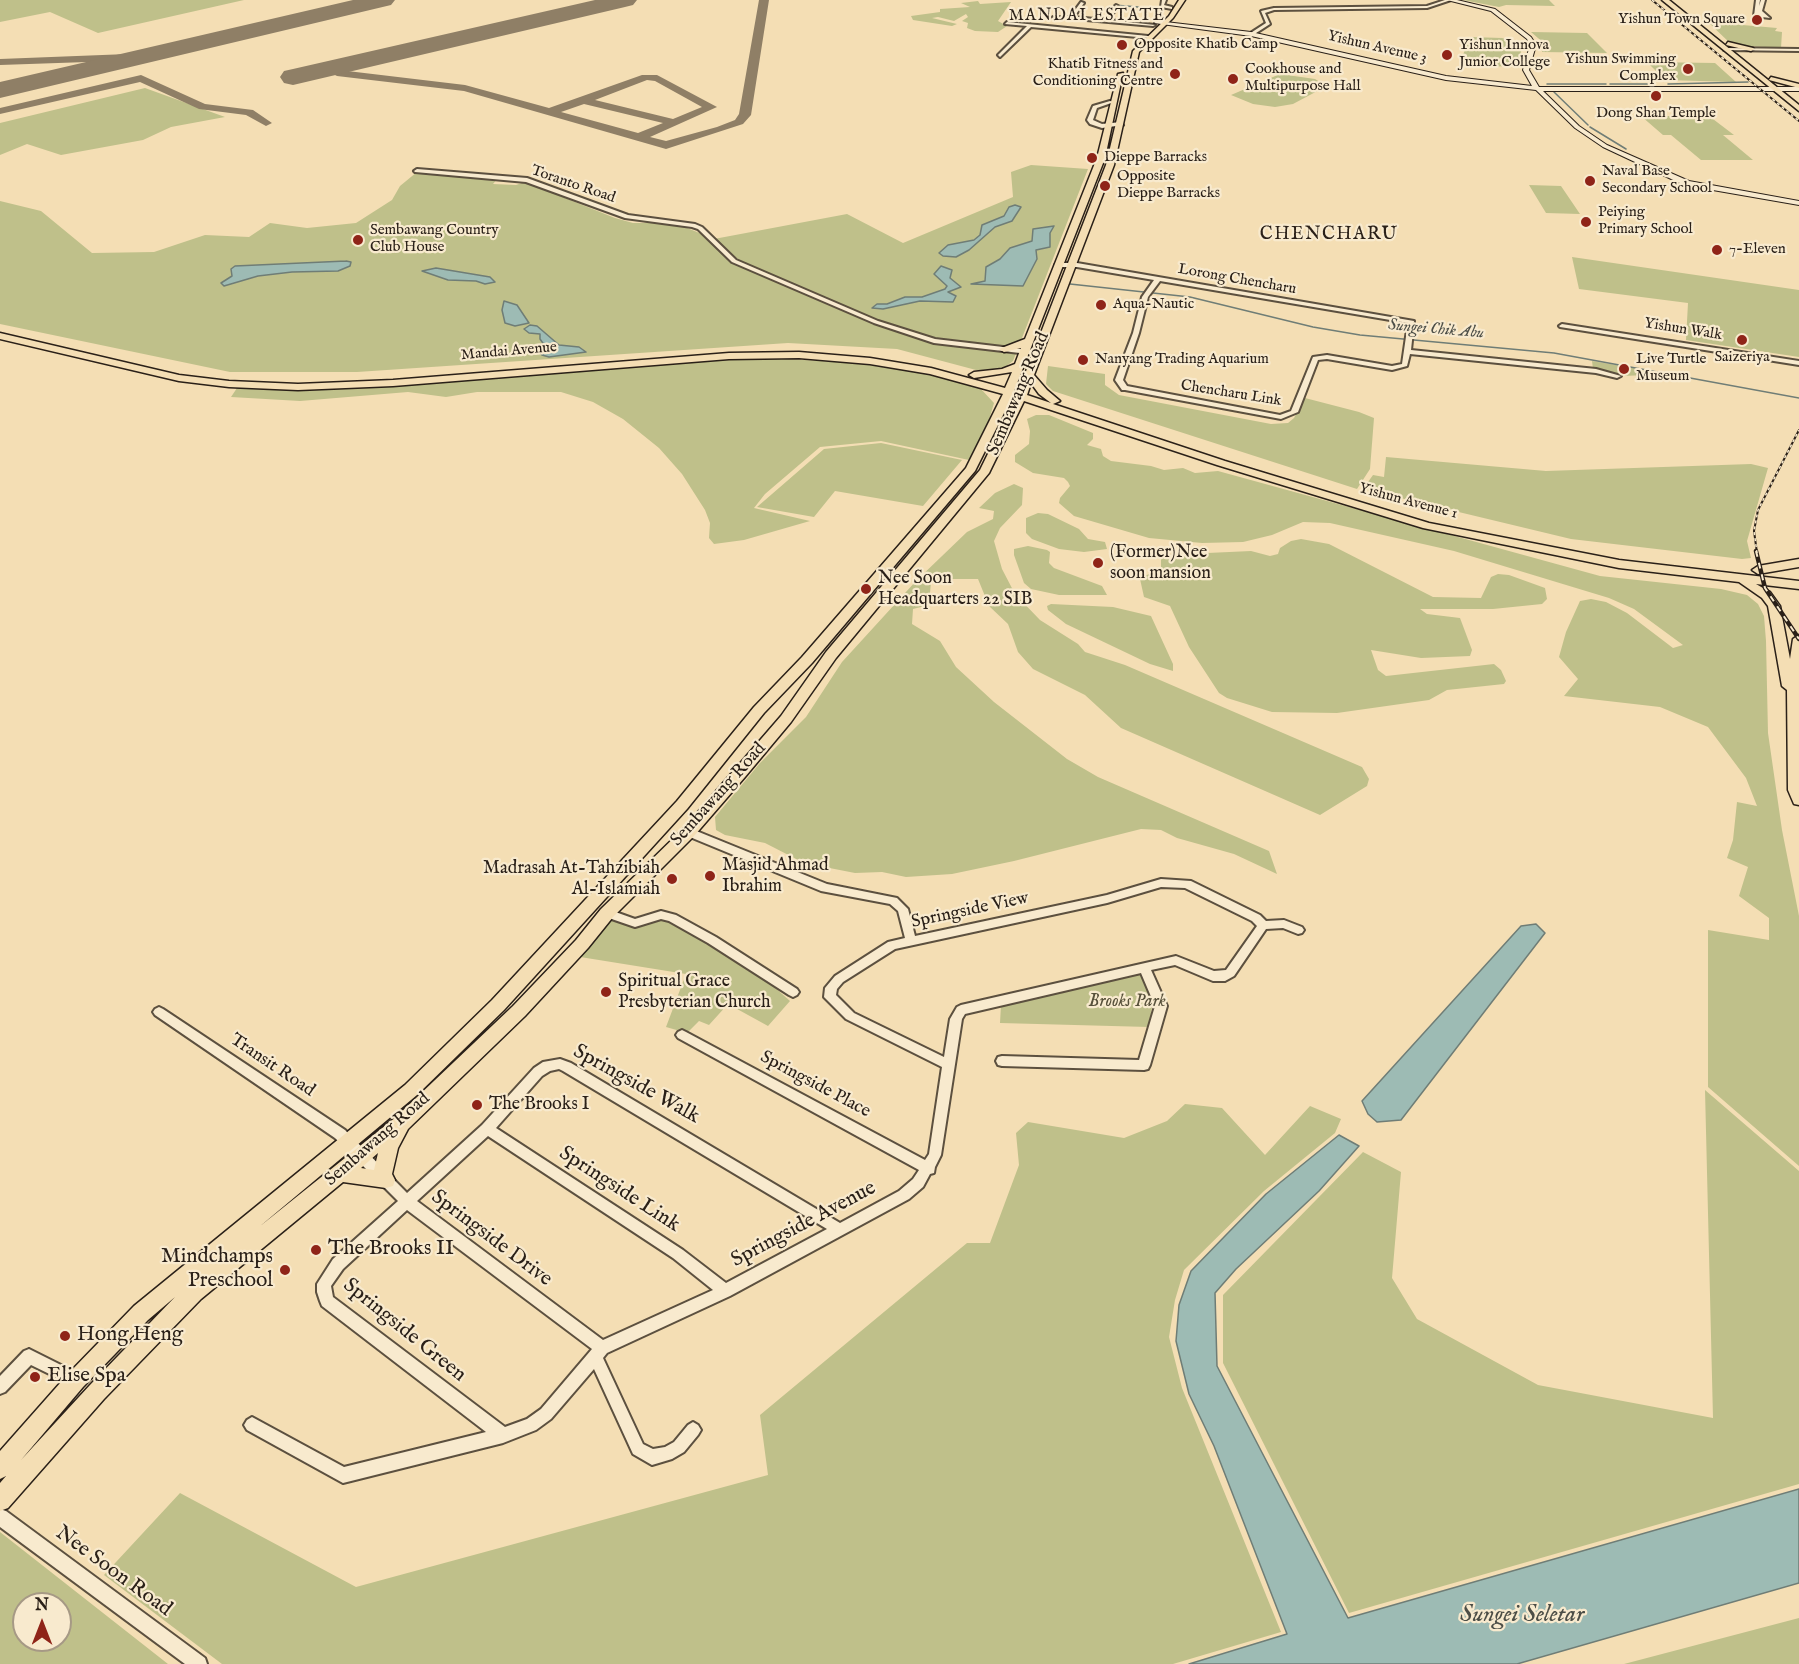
<!DOCTYPE html>
<html>
<head>
<meta charset="utf-8">
<style>
  body { margin:0 }
  #map { position:relative; width:1799px; height:1664px; overflow:hidden; background:#f4deb4; font-family:"IM FELL English",serif }
  canvas { display:block }
  .north { position:absolute; left:12px; top:1592px; width:60px; height:60px; box-sizing:border-box; background:#f8eace; border:2px solid #a69985; border-radius:50%; rotate:0deg; font-size:16px; font-weight:700; line-height:24px; text-align:center; color:#2a2018 }
  .north::after { content:''; display:block; margin:auto; width:21px; height:27px; background:#8f2418; clip-path:polygon(50% 0,100% 100%,50% 72%,0 100%) }
</style>
</head>
<body>
<div id="map">
<canvas width="1799" height="1664"></canvas>
<div class="north">N</div>
</div>
<script>
const ctx = document.querySelector('canvas').getContext('2d');
ctx.lineJoin = 'round';
function fillPath(path, color) { ctx.fillStyle = color; ctx.fill(path, 'evenodd'); }
const poly = rows => new Path2D(rows.map(r => 'M' + r).join(''));
function trace(path, color, width, dash) { ctx.strokeStyle = color; ctx.lineWidth = width; ctx.lineCap = dash ? 'butt' : 'round'; ctx.setLineDash(dash || []); ctx.stroke(path); }
function label(font, color, halo, rows, align = 'center') {
  ctx.font = font + ' "IM FELL English",serif'; ctx.lineWidth = 4.5; ctx.setLineDash([]); ctx.textBaseline = 'middle'; ctx.strokeStyle = halo; ctx.fillStyle = color; for (const [text, x, y, turn = 0] of rows) {
    ctx.save(); ctx.translate(x, y); ctx.rotate((+turn || 0) * Math.PI / 180); ctx.textAlign = isNaN(turn) ? turn : align; if (halo) ctx.strokeText(text, 0, 0); ctx.fillText(text, 0, 0); ctx.restore();
  }
}
fillPath(poly([
  [0,0,244,0,98,33,50,12,0,22],
  [1463,0,1549,0,1555,6,1506,5,1499,7],
  [978,1,980,4,1011,2,998,21,1007,26,998,32,975,31,967,28,968,23,962,21,968,17,966,14,954,21,938,17,932,18,957,24,952,26,913,20,911,16,940,12,940,9,970,7,961,3],
  [1708,22,1777,28,1775,31,1782,32,1781,48,1732,45],
  [1531,32,1587,33,1607,53,1542,52,1545,44],
  [1470,37,1502,38,1520,43,1523,45,1517,65,1493,67,1461,60],
  [1647,62,1715,63,1736,82,1665,80],
  [1280,74,1315,79,1323,84,1323,88,1293,104,1275,107,1253,104,1231,95],
  [145,88,225,117,171,127,143,140,61,155,27,144,0,155,0,123],
  [1641,116,1709,116,1734,135,1723,135,1753,160,1701,160,1671,135,1663,135],
  [1031,165,1088,169,1013,361,1001,370,976,370,897,349,788,343,357,372,230,372,0,324,0,201,41,211,92,253,154,252,205,235,249,237,270,223,307,228,356,223,392,200,400,186,417,172,498,178,493,184,516,185,525,182,615,218,633,223,675,223,714,239,847,214,903,243,1013,197,1011,172],
  [1529,185,1561,186,1580,214,1546,213],
  [1572,257,1799,290,1799,357,1686,340,1688,303,1579,289],
  [771,358,856,363,927,374,981,389,994,403,986,430,969,460,881,441,820,447,765,494,754,508,810,521,744,540,714,544,709,538,710,523,705,510,682,474,659,448,623,419,593,402,561,392,477,392,446,397,408,392,300,401,231,397,237,388,370,387,732,359],
  [1592,361,1640,369,1649,375,1621,376,1593,369],
  [1048,366,1105,374,1105,385,1119,395,1271,424,1288,423,1294,418,1305,398,1359,412,1374,418,1370,469,1357,489,1053,391,1046,384],
  [1036,415,1049,415,1093,433,1093,439,1087,445,1101,449,1103,456,1111,461,1151,466,1164,470,1183,468,1195,473,1218,471,1600,576,1721,589,1747,595,1758,604,1764,616,1766,641,1768,733,1782,830,1799,916,1799,1166,1708,1087,1708,930,1769,940,1769,918,1739,896,1748,867,1727,858,1733,840,1737,802,1757,806,1746,778,1708,727,1660,707,1564,696,1578,679,1559,657,1566,632,1580,601,1591,599,1606,602,1627,613,1673,648,1683,645,1634,609,1609,598,1454,551,1330,523,1303,522,1272,535,1243,542,1202,543,1149,538,1074,516,1059,503,1060,498,1070,486,1068,482,1064,478,1033,473,1015,462,1015,455,1029,444,1030,431,1027,419],
  [881,443,962,460,923,506,835,491,814,517,757,507,824,449],
  [1386,457,1546,471,1751,464,1768,468,1747,541,1751,558,1742,559,1571,539,1363,489,1373,475,1384,477],
  [1014,484,1023,488,1022,505,1000,528,994,541,1002,569,1015,594,1040,620,1078,644,1085,652,1125,665,1362,767,1369,779,1367,786,1320,815,1121,728,1085,695,1033,669,1018,652,1008,624,989,606,978,579,945,579,931,582,929,605,913,609,912,624,940,641,956,667,994,702,1067,759,1098,777,1269,851,1277,874,1234,854,1177,838,1161,830,1141,829,1014,861,952,874,906,877,882,872,855,873,804,863,765,843,725,835,716,830,715,817,760,763,806,717,842,662,916,581,967,532,993,519,994,511,979,508,995,493],
  [1038,513,1048,514,1079,529,1088,539,1105,542,1107,549,1084,552,1059,549,1032,539,1026,533,1026,518],
  [1301,539,1329,544,1433,597,1481,598,1491,577,1498,574,1509,575,1545,588,1547,599,1542,604,1493,609,1420,609,1427,614,1460,618,1472,650,1470,656,1421,658,1371,650,1378,670,1386,676,1494,664,1501,670,1506,681,1504,684,1447,690,1429,700,1337,713,1272,712,1227,698,1219,693,1189,647,1170,606,1144,597,1140,579,1161,567,1161,557,1164,555,1251,551,1270,556,1278,554,1280,548,1291,541],
  [1028,546,1047,550,1050,552,1049,563,1054,568,1102,586,1107,595,1059,595,1031,589,1024,583,1014,555,1014,549],
  [1051,604,1113,607,1151,616,1173,664,1173,671,1150,664,1066,624,1048,610,1047,606],
  [607,913,636,926,661,915,755,970,790,1001,768,1026,728,1004,709,1025,699,1021,687,1033,666,1027,686,974,574,956],
  [1140,974,1153,1000,1149,1027,1000,1023,1001,1005],
  [1705,1090,1799,1171,1799,1484,1349,1613,1223,1363,1223,1295,1363,1152,1401,1172,1392,1278,1417,1319,1538,1385,1713,1418],
  [1185,1104,1222,1108,1265,1155,1310,1106,1341,1119,1335,1133,1264,1191,1184,1270,1175,1300,1169,1337,1182,1388,1281,1632,1173,1664,222,1664,104,1575,180,1493,356,1587,768,1475,760,1415,967,1243,990,1243,1019,1165,1016,1133,1028,1122,1124,1138,1167,1121],
  [0,1532,168,1664,0,1664],
  [24,1604,60,1604,60,1640,24,1640],
  [1799,1618,1799,1664,1624,1664]
]), '#bfc08a');
const water = poly([
  [1015,205,1021,207,1012,221,995,227,969,250,956,257,943,256,939,253,948,245,974,240,980,235,982,225,1004,216,1009,207,1015,205],
  [1054,226,1050,233,1050,247,1036,250,1037,259,1023,286,971,284,985,281,986,267,1000,259,1010,248,1032,241,1033,229,1054,226],
  [346,261,351,262,350,266,338,271,292,272,258,276,224,286,221,283,232,276,231,269,235,266,346,261],
  [941,266,952,270,950,278,961,287,948,292,956,296,953,302,920,301,883,309,872,308,877,304,887,304,905,297,922,297,945,289,947,286,934,274,941,266],
  [436,268,490,277,495,282,485,284,476,281,448,280,422,271,436,268],
  [504,301,517,305,529,323,515,326,505,323,502,310,504,301],
  [530,325,537,326,559,345,579,347,586,352,549,357,542,355,540,352,545,346,540,339,540,334,529,333,524,329,530,325],
  [1536,924,1545,933,1401,1120,1377,1122,1368,1114,1362,1101,1521,926,1536,924],
  [1339,1135,1359,1146,1319,1191,1236,1269,1215,1293,1217,1366,1348,1618,1799,1489,1799,1583,1517,1664,1189,1664,1287,1634,1214,1446,1189,1394,1176,1341,1179,1305,1191,1271,1225,1236,1266,1194,1339,1135]
]);
fillPath(water, '#9dbbb4');
trace(water, '#6f7d76', 1.5);
trace(poly([
  [1114,5,1162,9],
  [1547,84,1606,84],
  [1610,84,1655,84],
  [1668,84,1748,82],
  [1554,92,1588,125],
  [1590,127,1626,149],
  [1070,284,1190,297,1313,327,1360,335,1554,353,1799,398]
]), '#6f7d76', 1.5);
fillPath(poly([
  [759,0,769,0,751,115,743,124,666,149,464,91,337,76,323,69,328,66,339,70,465,85,549,108,642,75,657,75,717,107,650,137,666,141,717,127,735,120,739,114,759,0],
  [647,80,655,81,702,107,673,119,595,100,647,80],
  [584,104,663,123,638,133,561,112,584,104],
  [164,48,169,51,168,53,100,62,86,73,81,70,87,62,0,65,0,59,128,54,164,48],
  [141,75,205,104,253,110,272,123,266,126,246,115,199,109,140,82,0,114,0,108,141,75]
]), '#8f7f66');
fillPath(poly([
  [353,0,395,0,391,5,0,98,0,82,353,0],
  [595,0,637,0,633,5,625,7,293,85,284,83,280,77,284,71,293,69,595,0]
]), '#8f7f66');
const street = poly([
  [1162,0,1166,0,1164,5,1172,7,1172,9,1161,7,1162,0],
  [1445,0,1451,0,1427,8,1274,10,1265,13,1270,24,1253,35,1249,34,1266,23,1261,11,1274,8,1427,6,1445,0],
  [1756,0,1760,0,1759,6,1761,0,1765,0,1762,11,1770,18,1754,16,1756,0],
  [1081,2,1084,3,1074,17,1105,20,1116,5,1118,6,1109,20,1155,25,1153,26,1053,17,1070,17,1081,2],
  [1007,22,1148,36,1150,37,1148,38,1031,27,1000,57,998,55,1027,26,1005,24,1007,22],
  [1726,48,1799,49,1799,51,1724,50,1726,48],
  [1110,101,1114,102,1097,108,1093,120,1102,124,1121,122,1123,125,1102,128,1090,124,1087,120,1093,106,1110,101],
  [417,169,527,178,628,215,695,224,702,227,736,260,878,321,935,339,1037,351,1040,353,1037,355,934,343,874,323,732,262,698,229,692,227,625,218,526,182,415,172,414,171,417,169],
  [1077,263,1414,321,1411,350,1596,369,1621,376,1617,378,1596,373,1410,354,1407,366,1392,370,1327,359,1318,360,1298,412,1281,419,1125,390,1122,390,1115,380,1133,333,1142,297,1154,280,1077,267,1058,267,1055,265,1058,263,1077,263],
  [1160,281,1408,323,1402,364,1392,366,1327,355,1313,357,1291,411,1280,415,1127,386,1123,380,1139,333,1148,297,1160,281],
  [1562,324,1799,361,1799,365,1560,327,1559,326,1562,324],
  [689,828,827,884,897,898,908,909,915,936,1107,895,1161,879,1191,881,1260,915,1266,921,1284,920,1302,927,1304,930,1302,933,1298,934,1283,928,1266,929,1234,976,1225,981,1213,981,1175,965,1151,970,1167,1006,1150,1065,1148,1069,1144,1070,1002,1066,998,1065,996,1061,998,1057,1002,1056,1139,1060,1155,1006,1141,973,965,1014,962,1019,941,1155,935,1167,934,1173,930,1174,923,1187,909,1199,730,1296,607,1353,603,1358,643,1444,653,1449,665,1447,674,1442,688,1425,693,1422,698,1425,701,1430,698,1435,684,1452,672,1459,652,1465,633,1454,594,1369,551,1419,536,1430,503,1443,343,1483,247,1430,244,1425,247,1420,252,1417,344,1467,486,1432,322,1306,320,1301,317,1292,317,1284,333,1259,398,1201,335,1138,155,1015,153,1012,155,1009,159,1007,163,1009,345,1130,407,1193,482,1125,534,1068,543,1062,560,1059,571,1063,840,1223,899,1191,913,1179,919,1170,678,1038,676,1035,678,1032,682,1030,686,1032,925,1160,929,1154,942,1067,846,1019,824,997,825,988,835,976,888,942,905,938,898,911,890,904,821,891,685,835,684,832,685,829,689,828],
  [1161,887,1185,888,1252,921,1257,926,1226,970,1214,971,1176,956,961,1005,957,1007,950,1019,944,1057,854,1013,836,995,837,989,843,982,895,949,1107,903,1161,887],
  [559,1069,563,1071,827,1229,726,1283,683,1250,496,1128,542,1076,550,1071,559,1069],
  [488,1136,673,1258,713,1290,603,1340,417,1201,488,1136],
  [407,1210,592,1349,541,1409,527,1419,505,1427,333,1297,331,1286,343,1269,407,1210],
  [607,909,635,919,661,911,676,915,716,937,797,989,799,992,797,995,793,997,789,995,708,943,669,921,661,919,635,927,603,916,601,913,603,910,607,909],
  [29,1349,81,1375,83,1380,81,1385,76,1387,31,1365,5,1392,0,1394,0,1376,24,1351,29,1349],
  [0,1509,6,1511,205,1658,207,1664,185,1664,0,1527,0,1509]
]);
const secondary = poly([
  [1447,0,1457,0,1495,9,1531,37,1536,45,1529,70,1539,87,1799,87,1799,91,1543,91,1579,126,1607,145,1689,181,1799,201,1799,205,1684,185,1603,147,1575,128,1536,90,1446,80,1251,36,1154,23,1157,21,1251,32,1446,76,1532,86,1523,70,1530,45,1527,39,1491,11,1447,0]
]);
const primary = poly([
  [1179,0,1185,0,1173,18,1139,52,1114,165,1034,375,1047,390,1060,401,1053,404,1225,461,1429,523,1619,560,1799,581,1799,589,1756,584,1770,592,1780,606,1790,659,1793,639,1799,635,1799,805,1794,804,1788,790,1787,690,1782,686,1768,606,1762,598,1739,582,1619,568,1423,528,1217,465,1024,401,989,473,836,658,791,722,745,777,694,836,613,917,588,948,525,1016,408,1129,398,1148,392,1174,395,1180,393,1186,386,1188,343,1182,201,1299,104,1399,8,1508,0,1511,0,1483,6,1476,0,1479,0,1451,69,1373,134,1306,405,1085,492,1000,677,801,754,707,802,657,966,468,1003,394,930,374,870,364,799,358,729,359,393,386,298,390,229,387,179,381,0,339,0,333,179,375,229,381,298,384,393,380,729,353,799,352,870,358,931,368,1005,388,1012,372,974,378,969,375,974,372,1002,369,1015,364,1021,348,1004,352,999,349,1025,339,1097,158,1118,74,1123,73,1105,158,1014,391,1018,392,1106,165,1133,51,1169,16,1179,0],
  [1031,383,1039,394,1051,403,1027,395,1031,383],
  [1012,397,1015,399,980,470,826,652,781,716,684,828,601,909,576,940,513,1006,396,1117,259,1227,417,1095,504,1010,687,809,764,713,812,663,975,471,1012,397],
  [378,1153,374,1170,361,1168,378,1153],
  [175,1297,90,1385,21,1460,83,1387,148,1320,175,1297],
  [1662,0,1669,0,1799,105,1799,111,1662,0],
  [1728,42,1753,48,1754,49,1751,51,1726,45,1728,42],
  [1771,77,1799,84,1799,88,1769,80,1771,77],
  [1799,559,1799,567,1758,574,1752,570,1758,566,1799,559]
]);
trace(street, '#5c503f', 4);
trace(secondary, '#2a2018', 2);
trace(primary, '#2a2018', 3);
fillPath(street, '#f8eace');
fillPath(secondary, '#f8eace');
fillPath(primary, '#f4deb4');
const railFar1 = poly([
  [1652,0,1799,121],
  [1757,553,1754,531,1758,510,1799,430]
]);
const rail = poly([
  [1756,551,1765,588,1799,639]
]);
trace(railFar1, '#2a2018', 2);
trace(rail, '#2a2018', 4.5);
trace(railFar1, '#f8eace', 1.5, [3]);
trace(rail, '#f8eace', 2, [6]);
for (const [x, y, r, color] of [
  [1757,20,6,"#8f2418"],
  [1122,45,6,"#8f2418"],
  [1447,55,6,"#8f2418"],
  [1688,69,6,"#8f2418"],
  [1175,74,6,"#8f2418"],
  [1233,79,6,"#8f2418"],
  [1656,96,6,"#8f2418"],
  [1092,158,6,"#8f2418"],
  [1590,181,6,"#8f2418"],
  [1105,186,6,"#8f2418"],
  [1586,222,6,"#8f2418"],
  [358,240,6,"#8f2418"],
  [1717,250,6,"#8f2418"],
  [1101,305,6,"#8f2418"],
  [1742,340,6,"#8f2418"],
  [1083,360,6,"#8f2418"],
  [1624,369,6,"#8f2418"],
  [1098,563,6,"#8f2418"],
  [866,589,6,"#8f2418"],
  [710,876,6,"#8f2418"],
  [672,879,6,"#8f2418"],
  [606,992,6,"#8f2418"],
  [477,1105,6,"#8f2418"],
  [316,1250,6,"#8f2418"],
  [285,1270,6,"#8f2418"],
  [65,1336,6,"#8f2418"],
  [35,1377,6,"#8f2418"]
]) { const dot = new Path2D(); dot.arc(x, y, r, 0, 2 * Math.PI); ctx.fillStyle = color; ctx.fill(dot); trace(dot, '#f8eace', 2); }
label('15px', '#2a2018', '#f8eace', [
  ["Yishun Town Square",1745,20,"right"],
  ["Opposite Khatib Camp",1134,45],
  ["Yishun Innova",1459,46],
  ["Junior College",1459,63],
  ["Yishun Swimming",1676,60,"right"],
  ["Complex",1676,77,"right"],
  ["Khatib Fitness and",1163,65,"right"],
  ["Conditioning Centre",1163,82,"right"],
  ["Cookhouse and",1245,70],
  ["Multipurpose Hall",1245,87],
  ["Dong Shan Temple",1656,114,"center"],
  ["Dieppe Barracks",1104,158],
  ["Naval Base",1602,172],
  ["Secondary School",1602,189],
  ["Opposite",1117,177],
  ["Dieppe Barracks",1117,194],
  ["Peiying",1598,213],
  ["Primary School",1598,230],
  ["Sembawang Country",370,231],
  ["Club House",370,248],
  ["7-Eleven",1729,250],
  ["Aqua-Nautic",1113,305],
  ["Saizeriya",1742,358,"center"],
  ["Nanyang Trading Aquarium",1095,360],
  ["Live Turtle",1636,360],
  ["Museum",1636,377]
], 'left');
label('15px', '#2a2018', '#f8eace', [
  ["Yishun Avenue 3",1377,48,13],
  ["Toranto Road",573,185,19],
  ["Lorong Chencharu",1237,280,10],
  ["Yishun Walk",1683,330,9],
  ["Mandai Avenue",509,352,-5],
  ["Chencharu Link",1231,394,9],
  ["Yishun Avenue 1",1408,502,15]
]);
ctx.letterSpacing = '1.5px';
label('16px', '#2a2018', '#f8eace', [
  ["MANDAI ESTATE",1087,17]
]);
ctx.letterSpacing = '0px';
label('italic 16px', '#4c4e47', '#f8eace', [
  ["Sungei Chik Abu",1436,330,5]
]);
ctx.letterSpacing = '1.5px';
label('18px', '#2a2018', '#f8eace', [
  ["CHENCHARU",1329,235]
]);
ctx.letterSpacing = '0px';
label('18px', '#2a2018', '#f8eace', [
  ["Sembawang Road",1019,394,-67],
  ["Sembawang Road",719,795,-48],
  ["Springside View",970,911,-12],
  ["Transit Road",272,1066,34],
  ["Springside Place",815,1085,28],
  ["Sembawang Road",378,1140,-41]
]);
label('18px', '#2a2018', '#f8eace', [
  ["(Former)Nee",1110,553],
  ["soon mansion",1110,574],
  ["Nee Soon",878,579],
  ["Headquarters 22 SIB",878,600],
  ["Masjid Ahmad",722,866],
  ["Ibrahim",722,887],
  ["Madrasah At-Tahzibiah",660,869,"right"],
  ["Al-Islamiah",660,890,"right"],
  ["Spiritual Grace",618,982],
  ["Presbyterian Church",618,1003],
  ["The Brooks I",489,1105]
], 'left');
label('italic 18px', '#57503a', '#f8eace', [
  ["Brooks Park",1127,1002]
]);
label('21px', '#2a2018', '#f8eace', [
  ["Springside Walk",636,1085,29],
  ["Springside Link",619,1190,33],
  ["Springside Avenue",804,1225,-28],
  ["Springside Drive",491,1239,37],
  ["Springside Green",404,1331,39],
  ["Nee Soon Road",113,1572,36]
]);
label('21px', '#2a2018', '#f8eace', [
  ["The Brooks II",328,1250],
  ["Mindchamps",273,1258,"right"],
  ["Preschool",273,1282,"right"],
  ["Hong Heng",77,1336],
  ["Elise Spa",47,1377]
], 'left');
label('italic 24px', '#4c4e47', '#f8eace', [
  ["Sungei Seletar",1522,1616]
]);
</script>
</body>
</html>
